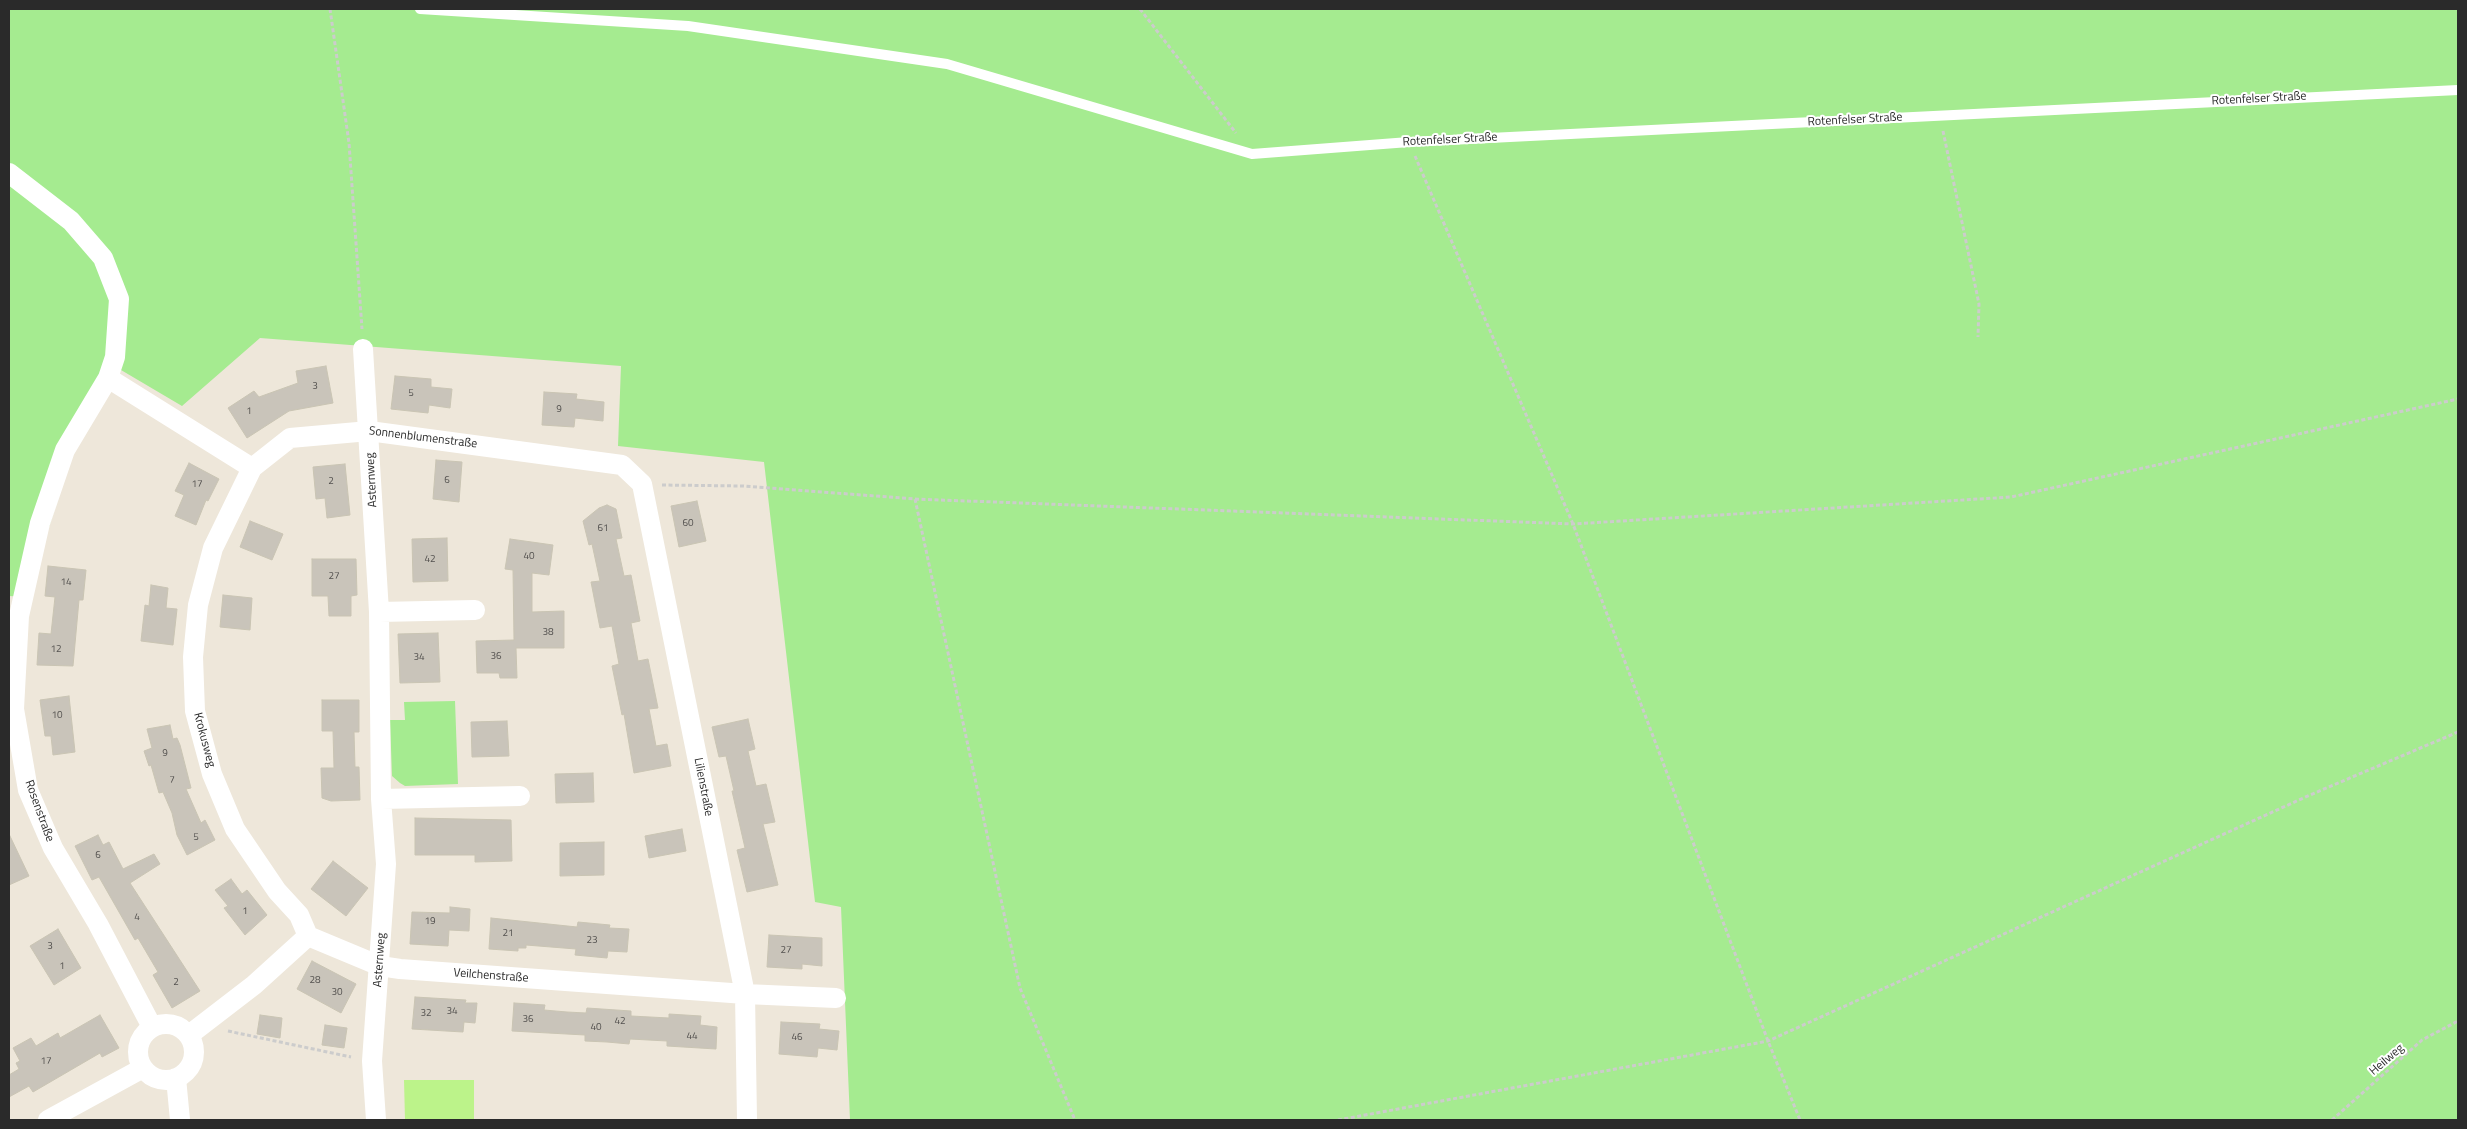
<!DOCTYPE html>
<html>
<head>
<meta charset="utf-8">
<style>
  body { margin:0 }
  #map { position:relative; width:2467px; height:1129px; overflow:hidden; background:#eee7da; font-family:"Titillium Web",sans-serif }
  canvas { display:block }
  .frame { position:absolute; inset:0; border:10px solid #2a2a2a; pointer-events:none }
</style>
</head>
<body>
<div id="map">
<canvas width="2467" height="1129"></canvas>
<div class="frame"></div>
</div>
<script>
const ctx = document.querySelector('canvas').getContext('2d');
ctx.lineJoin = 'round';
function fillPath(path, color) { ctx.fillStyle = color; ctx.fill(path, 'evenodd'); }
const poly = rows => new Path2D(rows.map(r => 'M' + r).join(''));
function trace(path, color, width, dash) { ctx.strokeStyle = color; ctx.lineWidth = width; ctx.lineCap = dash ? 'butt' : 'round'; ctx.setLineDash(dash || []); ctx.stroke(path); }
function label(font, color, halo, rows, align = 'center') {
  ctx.font = font + ' "Titillium Web",sans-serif'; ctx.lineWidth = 4; ctx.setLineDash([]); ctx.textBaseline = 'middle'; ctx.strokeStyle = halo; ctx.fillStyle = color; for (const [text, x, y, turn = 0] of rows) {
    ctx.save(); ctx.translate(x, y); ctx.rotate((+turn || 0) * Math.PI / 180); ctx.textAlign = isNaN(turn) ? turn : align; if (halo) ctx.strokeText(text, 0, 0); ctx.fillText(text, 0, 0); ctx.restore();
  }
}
fillPath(poly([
  [9,9,2458,9,2458,1120,850,1120,841,907,815,902,764,462,618,446,621,366,260,338,182,406,121,370,73,453,26,597,9,596],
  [455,701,458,784,405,786,400,783,392,776,390,720,405,720,404,702]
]), '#a5eb90');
fillPath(poly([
  [404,1080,474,1080,474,1120,405,1120]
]), '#bcf38a');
const building = poly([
  [326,366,333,403,289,411,247,438,228,408,254,391,259,397,298,383,296,371,326,366],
  [395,376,431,379,431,387,452,389,450,408,429,405,428,413,391,409,395,376],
  [544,392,577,394,576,399,604,402,603,421,575,418,574,427,542,425,544,392],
  [436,460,462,462,459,502,433,499,436,460],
  [189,463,219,479,208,501,206,500,196,525,175,516,184,495,175,491,189,463],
  [345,464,350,515,327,518,325,498,316,499,313,467,345,464],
  [697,501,706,541,679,547,671,506,697,501],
  [607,505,616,509,622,538,616,539,624,576,631,575,640,621,631,623,638,661,648,659,658,708,649,709,656,746,667,744,671,766,634,773,624,714,622,715,612,666,619,664,612,626,600,628,591,582,600,581,592,544,589,545,583,521,599,508,607,505],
  [250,521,283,534,272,560,240,547,250,521],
  [447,538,448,581,413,582,412,539,447,538],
  [510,539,553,545,549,575,532,573,532,612,564,611,564,648,516,648,517,678,500,678,499,673,477,673,476,641,514,640,513,570,505,569,510,539],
  [312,559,356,559,357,595,351,596,351,616,329,616,328,596,312,596,312,559],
  [48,566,86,570,83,600,79,600,73,666,37,665,39,633,51,634,55,597,45,596,48,566],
  [151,585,168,588,166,608,177,609,173,645,141,641,145,605,149,606,151,585],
  [223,595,252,598,250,630,220,627,223,595],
  [438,633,440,682,400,683,398,634,438,633],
  [69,696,75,752,53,755,51,736,45,736,40,700,69,696],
  [322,700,359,700,359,732,354,732,355,767,359,767,360,800,331,801,322,798,321,768,334,768,333,731,322,731,322,700],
  [748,719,755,749,748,751,756,786,766,784,775,822,763,824,778,885,747,892,737,850,745,848,732,791,734,791,726,756,719,757,712,727,748,719],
  [507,721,509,756,472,757,471,722,507,721],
  [170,725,173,739,177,738,180,745,191,788,186,789,201,823,205,820,215,840,187,855,177,835,172,813,163,792,159,793,151,765,149,766,144,751,152,748,147,729,170,725],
  [593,773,594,802,556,803,555,774,593,773],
  [415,818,511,820,512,861,475,862,475,855,415,855,415,818],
  [682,829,686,851,649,858,645,836,682,829],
  [9,834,29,876,9,885,9,834],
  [98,835,103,845,109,842,123,869,154,854,160,864,130,883,200,991,172,1008,153,975,158,972,138,938,135,940,99,877,92,880,75,846,98,835],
  [604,842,604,875,560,876,560,843,604,842],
  [333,861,368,888,346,916,311,889,333,861],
  [231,879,242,894,247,890,267,915,245,935,224,908,228,906,215,890,231,879],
  [450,907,470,909,469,931,449,930,448,946,410,944,412,912,450,913,450,907],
  [491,918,577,927,578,922,610,925,609,928,629,929,627,952,608,951,607,958,575,955,576,949,526,945,526,948,518,948,518,951,489,949,491,918],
  [58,929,81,968,54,985,30,946,58,929],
  [769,935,822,938,822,966,802,964,802,969,767,967,769,935],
  [312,961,356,984,341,1013,297,989,312,961],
  [415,997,466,1000,465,1003,477,1003,475,1023,464,1022,463,1032,412,1029,415,997],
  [514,1003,545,1005,544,1010,567,1012,586,1013,587,1008,631,1011,631,1016,669,1018,669,1014,701,1016,700,1025,717,1027,716,1049,667,1046,667,1041,630,1039,629,1044,607,1042,585,1041,585,1035,512,1031,514,1003],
  [100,1015,119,1048,102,1057,100,1053,33,1092,29,1086,9,1097,9,1075,19,1069,16,1063,20,1061,13,1048,31,1038,36,1046,58,1033,60,1038,100,1015],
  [260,1015,282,1018,280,1038,257,1034,260,1015],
  [781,1022,820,1024,819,1029,839,1031,837,1050,818,1048,817,1057,779,1054,781,1022],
  [325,1025,347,1028,344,1048,322,1045,325,1025]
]);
fillPath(building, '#c9c4ba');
trace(building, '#c9c4b3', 1);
trace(poly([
  [330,9,349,143,362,329],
  [1140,9,1236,133],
  [1943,131,1979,304,1978,337],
  [1415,156,1573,524,1768,1041,1800,1120],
  [662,485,743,486,915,499,1573,524,2011,497,2458,399],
  [915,499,1020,988,1075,1120],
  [228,1031,351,1057],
  [132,1051,135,1037],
  [1338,1120,1768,1041,2310,795,2458,732],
  [2332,1120,2422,1040,2458,1021]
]), '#ccc', 3, [4, 2.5]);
trace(poly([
  [420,9,688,26,947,64,1252,154,1409,142,2458,90]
]), '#fff', 10);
trace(poly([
  [9,173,71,221,103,258,119,299,115,357,108,378,65,450,40,523,19,616,14,709,28,790,53,848,98,924,152,1027],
  [363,349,379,612,381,799,386,864,372,1061,376,1120],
  [108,378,252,468,290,438,369,431,622,465,642,484,745,994,747,1120],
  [252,468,213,548,198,605,193,657,195,711,212,774,235,829,277,891,299,915,308,936],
  [379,612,475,610],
  [381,799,520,796],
  '138 1052a28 28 0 1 1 56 0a28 28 0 1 1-56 0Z',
  [189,1035,254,985,308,936,380,966,400,969,745,994,836,998],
  [176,1078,180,1120],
  [48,1120,143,1068]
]), '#fff', 20);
label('10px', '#52504e', null, [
  ["3",315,387],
  ["5",411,394],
  ["9",559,410],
  ["1",249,412],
  ["6",447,481],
  ["2",331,482],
  ["17",197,485],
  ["60",688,524],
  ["61",603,529],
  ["40",529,557],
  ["42",430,560],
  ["27",334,577],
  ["14",66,583],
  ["38",548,633],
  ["12",56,650],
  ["36",496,657],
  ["34",419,658],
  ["10",57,716],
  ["9",165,754],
  ["7",172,781],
  ["5",196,838],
  ["6",98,856],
  ["1",245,912],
  ["4",137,918],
  ["19",430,922],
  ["21",508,934],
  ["23",592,941],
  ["3",50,947],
  ["27",786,951],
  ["1",62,967],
  ["28",315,981],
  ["2",176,983],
  ["30",337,993],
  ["34",452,1012],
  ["32",426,1014],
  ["36",528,1020],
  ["42",620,1022],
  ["40",596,1028],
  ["44",692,1037],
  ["46",797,1038],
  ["17",46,1062]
]);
label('12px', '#2a2a2a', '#fff', [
  ["Rotenfelser Straße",2259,99,-3],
  ["Rotenfelser Straße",1855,120,-3],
  ["Rotenfelser Straße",1450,140,-3],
  ["Sonnenblumenstraße",423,438,7],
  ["Asternweg",372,480,-93],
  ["Krokusweg",204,740,75],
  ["Lilienstraße",703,787,79],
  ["Rosenstraße",39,811,70],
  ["Asternweg",380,960,-86],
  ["Veilchenstraße",491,976,4],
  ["Heilweg",2387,1060,-41]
]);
</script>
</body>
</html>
